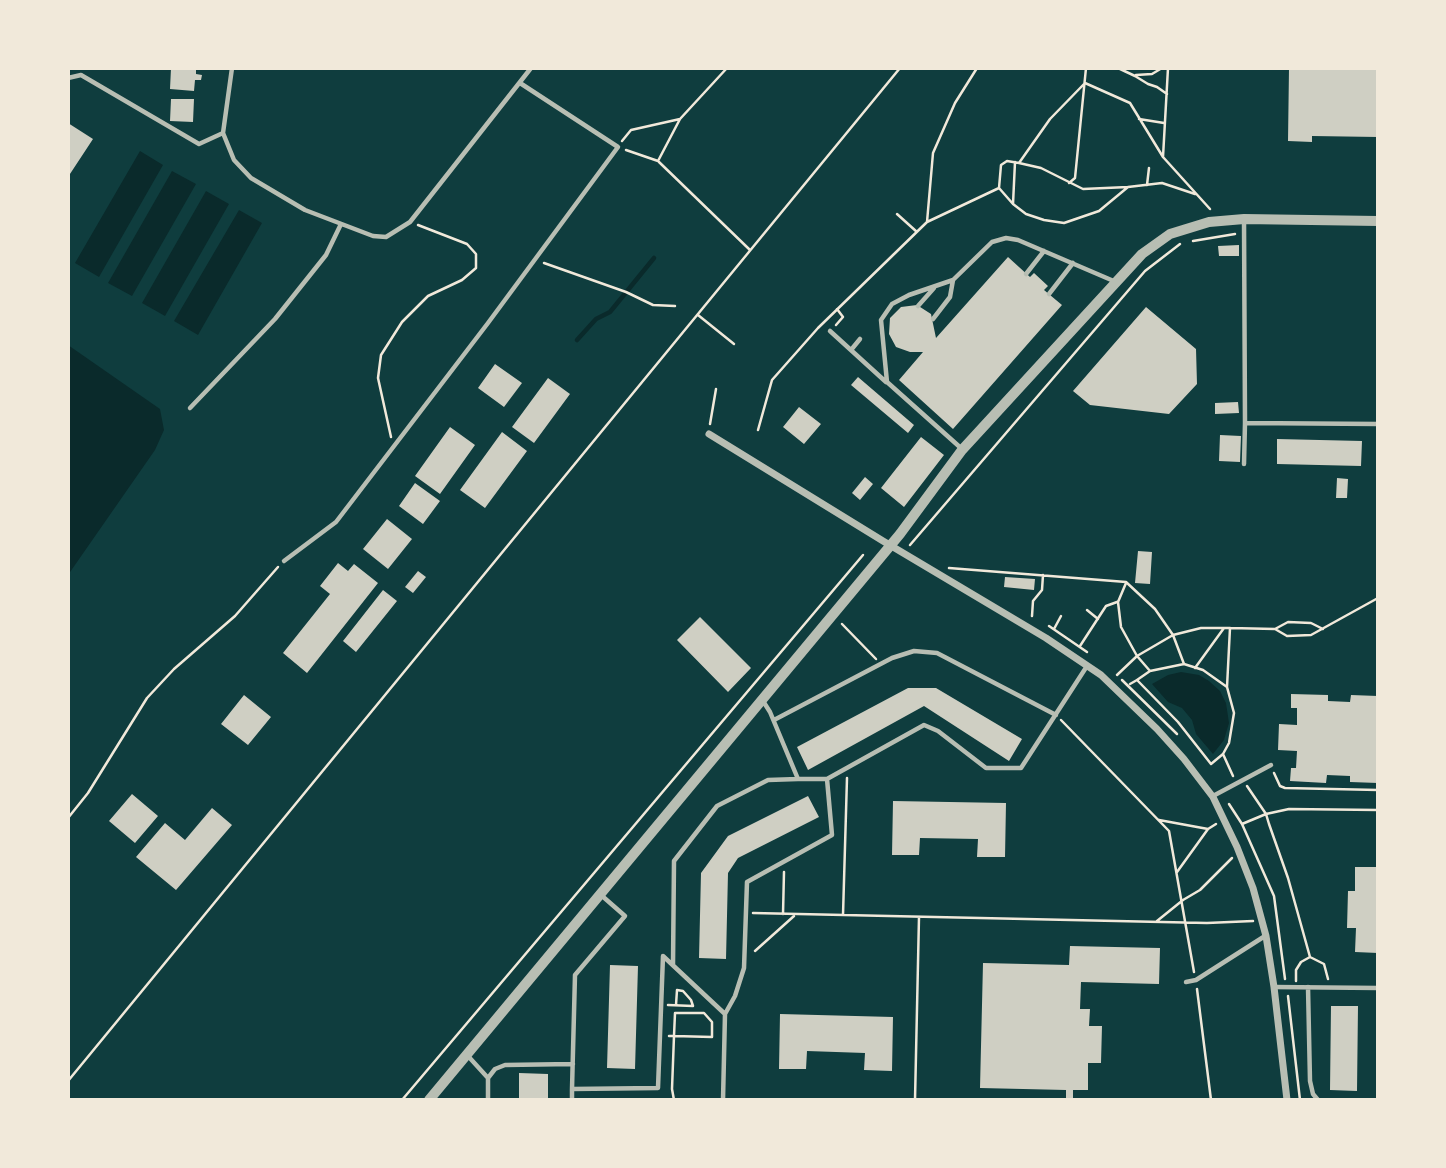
<!DOCTYPE html>
<html>
<head>
<meta charset="utf-8">
<style>
  body { margin:0 }
  #map { position:relative; width:1446px; height:1168px; overflow:hidden; background:#0f3d3e; font-family:Rubik,sans-serif }
  canvas { display:block }
  .frame { position:absolute; inset:0; border:70px solid #f1e9da; pointer-events:none }
</style>
</head>
<body>
<div id="map">
<canvas width="1446" height="1168"></canvas>
<div class="frame"></div>
</div>
<script>
const ctx = document.querySelector('canvas').getContext('2d');
ctx.lineJoin = 'round';
function fillPath(path, color) { ctx.fillStyle = color; ctx.fill(path, 'evenodd'); }
const poly = rows => new Path2D(rows.map(r => 'M' + r).join(''));
function trace(path, color, width, dash) { ctx.strokeStyle = color; ctx.lineWidth = width; ctx.lineCap = dash ? 'butt' : 'round'; ctx.setLineDash(dash || []); ctx.stroke(path); }
fillPath(poly([
  [140,151,163,165,99,277,75,263],
  [172,171,196,184,132,296,108,283],
  [206,191,229,204,165,316,142,303],
  [239,210,262,223,198,335,174,321],
  [68,345,160,409,164,430,155,450,68,575],
  [1181,672,1199,675,1209,681,1220,691,1226,703,1229,723,1224,740,1213,754,1196,734,1192,720,1182,708,1168,702,1152,684,1168,675]
]), '#0a2a2b');
trace(poly([
  [577,340,596,319,610,312,654,258]
]), '#0a2a2b', 4.5);
fillPath(poly([
  [171,68,196,68,196,74,202,75,201,80,195,80,194,91,170,89],
  [1289,68,1378,68,1378,137,1312,136,1312,142,1288,141],
  [171,99,194,99,193,122,170,121],
  [68,123,93,139,68,177],
  [1239,245,1239,256,1219,256,1218,246],
  [1008,257,1030,277,1034,273,1048,286,1044,290,1062,305,953,429,899,380,923,352,910,352,896,347,889,334,890,318,901,307,917,305,931,314,936,338],
  [1146,307,1196,349,1197,384,1169,414,1090,405,1073,391],
  [495,364,522,383,504,407,478,388],
  [858,377,914,425,908,433,851,385],
  [548,378,570,394,534,443,512,427],
  [1238,402,1239,413,1215,414,1215,403],
  [799,407,821,424,804,444,783,427],
  [450,427,475,445,440,494,415,476],
  [502,432,527,451,485,508,460,490],
  [1220,435,1241,436,1240,462,1219,461],
  [921,437,944,455,904,507,881,488],
  [1277,439,1362,441,1361,466,1277,464],
  [865,477,873,484,860,500,852,493],
  [1337,478,1348,479,1347,498,1336,498],
  [415,483,440,501,423,524,399,506],
  [387,519,412,539,388,569,363,549],
  [1138,551,1152,552,1150,584,1135,583],
  [338,563,348,571,354,564,378,583,307,673,283,653,330,594,320,586],
  [418,571,426,577,413,593,405,587],
  [1005,577,1035,579,1034,590,1004,587],
  [383,590,397,601,356,652,343,641],
  [700,617,751,668,728,692,677,640],
  [908,688,936,688,1022,739,1009,761,924,706,808,770,797,747],
  [1291,694,1328,695,1328,701,1350,702,1351,695,1378,696,1378,783,1350,782,1350,776,1327,775,1326,783,1290,781,1291,768,1296,768,1297,751,1278,750,1279,724,1297,725,1297,708,1291,708],
  [244,695,271,717,248,745,221,724],
  [132,794,158,816,135,843,109,821],
  [808,796,819,817,738,858,728,873,726,959,699,958,701,873,728,836],
  [893,801,1006,803,1005,857,977,857,978,839,920,838,919,855,892,855],
  [212,808,232,825,176,890,136,857,165,823,185,840],
  [1355,867,1378,867,1378,953,1355,952,1356,928,1347,928,1348,891,1355,891],
  [1070,946,1160,948,1159,984,1081,982,1080,1009,1090,1009,1089,1026,1102,1026,1101,1063,1088,1063,1088,1090,1073,1090,1073,1100,1066,1100,1066,1090,980,1088,983,963,1069,965],
  [610,965,638,966,635,1069,607,1068],
  [1331,1006,1358,1006,1357,1091,1330,1090],
  [780,1014,893,1017,892,1071,864,1070,865,1053,807,1051,806,1069,779,1069],
  [519,1073,548,1074,548,1100,519,1100]
]), '#cfcfc3');
trace(poly([
  [1118,68,1135,76,1148,84,1157,87,1167,94],
  [1168,68,1163,157,1210,209],
  [1136,75,1152,74,1162,68],
  [1085,83,1130,103,1163,157],
  [1139,119,1164,123],
  [622,141,631,130,680,119,727,68],
  [626,150,658,161,680,119],
  [659,162,750,250],
  [1019,163,1041,168,1083,189,1128,187],
  [1069,183,1075,178,1086,68],
  [1147,185,1149,168],
  [999,188,1001,165,1007,161,1019,163,1050,119,1085,83],
  [1013,204,1015,162],
  [897,214,917,232],
  [927,222,933,153,955,103,977,68],
  [1193,241,1235,234],
  [544,263,626,292,653,305,675,306],
  [698,315,734,344],
  [836,325,843,317,837,309],
  [710,424,716,389],
  [758,430,772,380,818,328,927,222,999,188,1013,204,1026,214,1044,220,1064,223,1099,211,1128,187,1162,183,1195,194],
  [391,437,378,378,381,355,402,322,428,296,462,280,476,268,476,254,467,244,418,225],
  [910,545,1145,271,1180,244],
  [949,568,1126,582,1155,609,1173,635,1184,664],
  [1126,583,1118,602,1121,627,1137,656,1150,671],
  [1087,610,1098,619],
  [1032,616,1033,601,1042,590,1043,575],
  [842,624,876,659],
  [1049,626,1087,652],
  [1054,629,1061,616],
  [1275,629,1288,622,1311,623,1323,629],
  [1080,646,1106,606,1117,602],
  [1195,668,1224,628],
  [1117,675,1137,656,1173,635,1201,628,1230,628,1275,629,1287,636,1311,635,1378,598],
  [1122,680,1177,734],
  [1130,684,1137,680,1150,671,1184,664,1203,670,1227,687,1234,713,1229,743,1223,754,1211,764,1178,722,1137,680],
  [1227,687,1230,628],
  [1061,720,1169,831,1194,972],
  [1223,754,1233,776],
  [1274,773,1280,786,1285,788,1378,790],
  [1247,786,1266,814,1289,809,1378,810],
  [1229,804,1242,824,1274,896,1285,979],
  [68,818,88,793,147,698,174,669,235,616,278,567],
  [1159,820,1208,829,1216,824],
  [1242,824,1266,814,1269,824,1288,878,1310,957,1301,962,1296,970,1296,981],
  [1177,872,1208,829],
  [753,913,1207,923,1253,921],
  [783,914,784,872],
  [843,915,847,778],
  [1157,921,1183,900,1200,890,1232,858],
  [755,951,794,916],
  [1310,957,1324,964,1328,979],
  [1197,989,1211,1100],
  [1288,996,1300,1100],
  [668,1005,693,1006,691,1000,683,991,677,990,676,1005],
  [669,1036,674,1036,712,1037,712,1022,704,1013,675,1013,674,1036,672,1089,674,1100],
  [68,1081,900,68],
  [402,1100,863,555],
  [915,1100,919,917]
]), '#f1e9da', 2.5);
trace(poly([
  [68,78,81,75,199,144,223,133,232,68],
  [223,133,234,160,251,178,305,210,373,236,386,237,410,222,531,68],
  [1244,220,1245,423,1378,424],
  [1026,274,1044,251],
  [1049,294,1073,263],
  [918,306,934,288],
  [933,319,950,297,953,280],
  [830,331,886,382],
  [851,350,860,339],
  [190,408,275,319,326,255,341,224],
  [962,449,887,382,881,320,892,304,909,295,953,280,992,242,1006,238,1018,240,1116,282],
  [1244,464,1245,423],
  [284,561,336,522,488,323,618,147,520,83],
  [774,720,892,658,914,651,937,653,1056,715],
  [827,779,924,725,938,731,986,768,1021,768,1087,666],
  [1213,796,1271,765],
  [673,965,674,861,717,806,768,780,798,779],
  [1186,982,1196,980,1265,936],
  [1274,987,1378,988],
  [1308,987,1310,1081,1313,1094,1318,1100],
  [468,1056,488,1078,488,1100],
  [488,1078,495,1069,505,1065,573,1064],
  [572,1089,575,975,625,916,601,895],
  [572,1100,572,1089,658,1088,663,956,725,1014,735,996,744,968,747,882,832,835,827,779,798,779,770,712,763,701],
  [723,1100,725,1014]
]), '#b8beb3', 4.5);
trace(poly([
  [709,434,883,541,1046,638,1101,675,1157,729,1184,759,1213,797,1237,847,1253,888,1266,936,1274,987,1287,1100]
]), '#b8beb3', 7);
trace(poly([
  [429,1100,900,534,962,450,1142,254,1170,234,1209,222,1244,219,1378,221]
]), '#b8beb3', 10);
</script>
</body>
</html>
